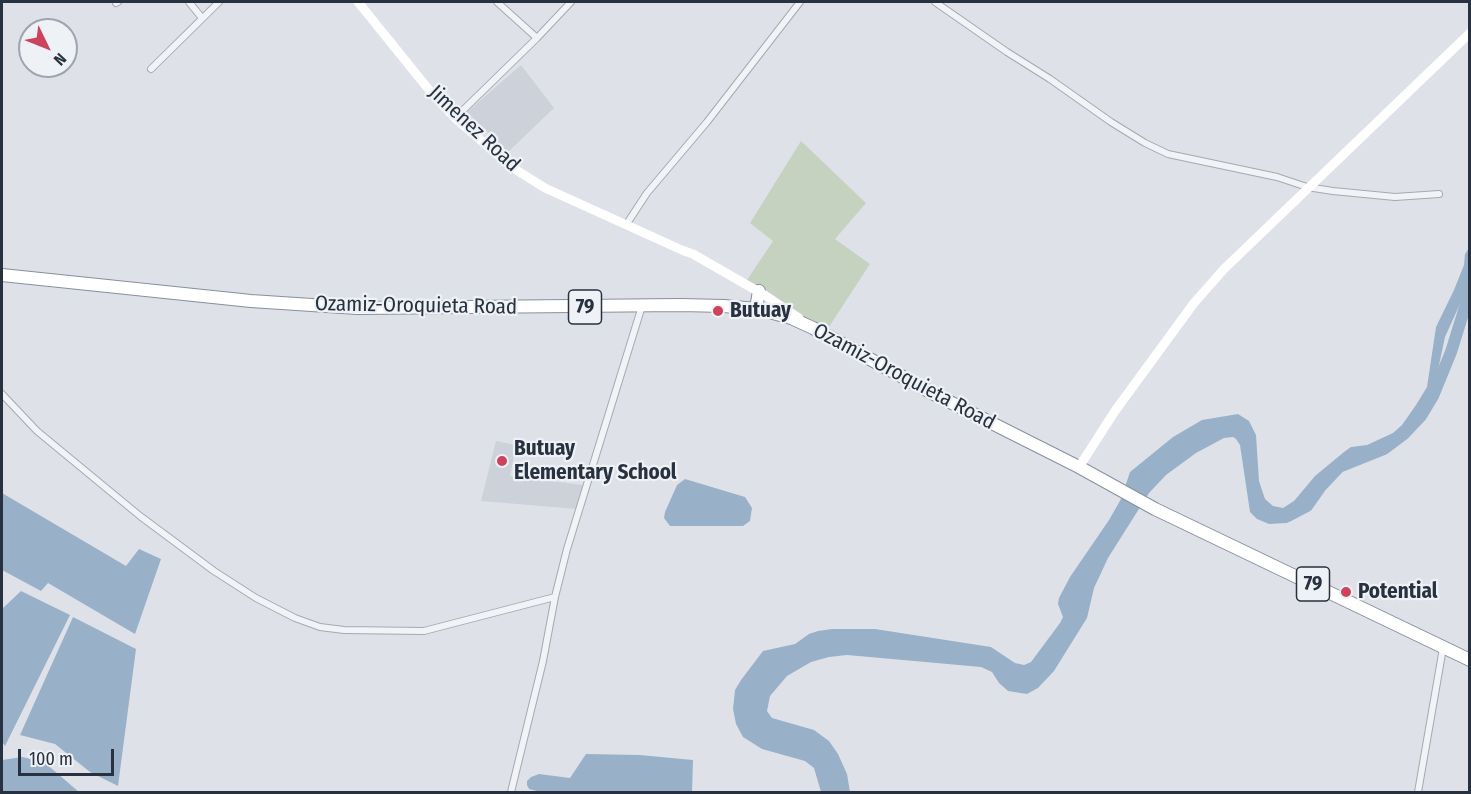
<!DOCTYPE html>
<html>
<head>
<meta charset="utf-8">
<style>
  body { margin:0 }
  #map { position:relative; width:1471px; height:794px; overflow:hidden; background:#dee2e8; font-family:"Fira Sans Condensed",sans-serif }
  canvas { display:block }
  .frame { position:absolute; inset:0; border:3px solid #28313f; pointer-events:none }
  .north { position:absolute; left:18px; top:18px; width:60px; height:60px; box-sizing:border-box; background:#eef1f5; border:2px solid #9fa4ac; border-radius:50%; rotate:133deg; font-size:16px; font-weight:700; line-height:24px; text-align:center; color:#28313f }
  .north::after { content:''; display:block; margin:auto; width:21px; height:27px; background:#cd435c; clip-path:polygon(50% 0,100% 100%,50% 72%,0 100%) }
  .scale { position:absolute; left:18px; top:749px; width:96px; height:27px; box-sizing:border-box; border:3px solid #28313f; border-top:0; padding-left:8px; font-size:18px; line-height:21px; white-space:nowrap; color:#28313f; -webkit-text-stroke:4px #eef1f5; paint-order:stroke }
</style>
</head>
<body>
<div id="map">
<canvas width="1471" height="794"></canvas>
<div class="frame"></div>
<div class="north">N</div>
<div class="scale">100 m</div>
</div>
<script>
const ctx = document.querySelector('canvas').getContext('2d');
ctx.lineJoin = 'round';
function fillPath(path, color) { ctx.fillStyle = color; ctx.fill(path, 'evenodd'); }
const poly = rows => new Path2D(rows.map(r => 'M' + r).join(''));
function trace(path, color, width, dash) { ctx.strokeStyle = color; ctx.lineWidth = width; ctx.lineCap = dash ? 'butt' : 'round'; ctx.setLineDash(dash || []); ctx.stroke(path); }
function label(font, color, halo, rows, align = 'center') {
  ctx.font = font + ' "Fira Sans Condensed",sans-serif'; ctx.lineWidth = 4.5; ctx.setLineDash([]); ctx.textBaseline = 'middle'; ctx.strokeStyle = halo; ctx.fillStyle = color; for (const [text, x, y, turn = 0] of rows) {
    ctx.save(); ctx.translate(x, y); ctx.rotate((+turn || 0) * Math.PI / 180); ctx.textAlign = isNaN(turn) ? turn : align; if (halo) ctx.strokeText(text, 0, 0); ctx.fillText(text, 0, 0); ctx.restore();
  }
}
fillPath(poly([
  [521,65,554,108,508,152,467,112],
  [496,441,516,445,510,476,583,485,577,509,481,501]
]), '#ccd1da');
fillPath(poly([
  [801,141,866,203,835,239,870,264,825,333,747,280,773,241,750,223]
]), '#c5d2c0');
fillPath(poly([
  [1469,248,1469,284,1445,337,1435,384,1427,402,1407,428,1384,445,1339,463,1293,519,1287,523,1269,524,1257,519,1250,512,1240,445,1236,439,1233,437,1224,438,1196,453,1166,475,1149,493,1108,558,1094,588,1087,618,1054,671,1038,688,1027,694,1008,691,999,683,992,672,981,667,847,655,829,657,811,662,787,676,770,696,767,711,772,718,814,730,829,741,838,754,847,774,850,792,821,792,814,768,805,761,762,749,743,737,736,724,733,709,735,690,741,680,763,651,795,644,809,634,818,631,832,629,875,629,991,647,1015,663,1024,665,1031,662,1060,623,1063,617,1058,604,1059,598,1070,577,1109,520,1121,499,1130,472,1173,437,1202,420,1238,414,1249,421,1256,435,1259,481,1265,499,1273,506,1283,508,1294,501,1315,476,1344,452,1351,447,1367,445,1393,433,1402,425,1416,405,1427,387,1436,327,1454,290,1464,265,1465,254],
  [685,479,745,497,752,508,750,521,743,526,670,526,664,518,665,512,677,485],
  [2,493,126,566,139,549,161,559,135,634,48,583,41,591,2,570],
  [21,591,70,615,5,746,2,742,2,609],
  [73,617,136,649,118,786,90,772,55,744,20,735],
  [586,754,640,755,693,760,692,792,541,792,529,789,527,785,527,781,531,777,539,774,570,778],
  [22,757,44,762,79,792,2,792,2,760]
]), '#99b1c8');
trace(poly([
  [1288,516,1307,506,1321,486,1339,467,1384,449,1404,434,1421,416,1433,396,1451,352,1470,291]
]), '#99b1c8', 12);
const street = poly([
  [189,2,202,18],
  [497,2,537,38],
  [935,2,1007,52,1050,79,1111,122,1145,143,1168,154,1277,177,1307,187,1333,191,1395,197,1439,194],
  [116,3,118,2],
  [151,69,219,2],
  [455,118,537,38,571,2],
  [626,225,647,193,707,122,800,2],
  [2,394,37,431,140,516,214,571,256,598,295,618,320,627,344,630,424,631,555,597],
  [511,792,543,661,555,597,567,549,642,306],
  [1418,792,1443,648]
]);
const highway = poly([
  [2,275,251,301,357,308,681,305,724,306,756,309,773,313,791,318,813,328,934,394,1079,467,1155,509,1470,660],
  [756,309,759,291]
]);
trace(street, '#a4a9b2', 8);
trace(highway, '#86909e', 14);
trace(street, '#f1f3f6', 6);
trace(poly([
  [358,2,434,96,455,118,513,168,545,188,684,251,693,254,766,296,799,318],
  [1079,467,1115,411,1194,303,1224,269,1470,33]
]), '#fff', 9);
trace(highway, '#fff', 12);
for (const [x, y, r, color] of [
  [718,311,6,"#cd435c"],
  [502,461,6,"#cd435c"],
  [1346,592,6,"#cd435c"]
]) { const dot = new Path2D(); dot.arc(x, y, r, 0, 2 * Math.PI); ctx.fillStyle = color; ctx.fill(dot); trace(dot, '#eef1f5', 2); }
for (const [x, y, w] of [
  [585,307,33],
  [1313,584,33]
]) { const box = new Path2D(); box.roundRect(x - w / 2, y - 17, w, 34, 4.5); ctx.fillStyle = '#eef1f5'; ctx.fill(box); trace(box, '#28313f', 1.5); }
label('bold 20px', '#28313f', null, [
  ["79",585,307],
  ["79",1313,584]
]);
label('21px', '#28313f', '#eef1f5', [
  ["Jimenez Road",474,129,43],
  ["Ozamiz-Oroquieta Road",416,306,1],
  ["Ozamiz-Oroquieta Road",904,377,28]
]);
label('bold 21px', '#28313f', '#eef1f5', [
  ["Butuay",730,311],
  ["Butuay",514,449],
  ["Elementary School",514,473],
  ["Potential",1358,592]
], 'left');
</script>
</body>
</html>
